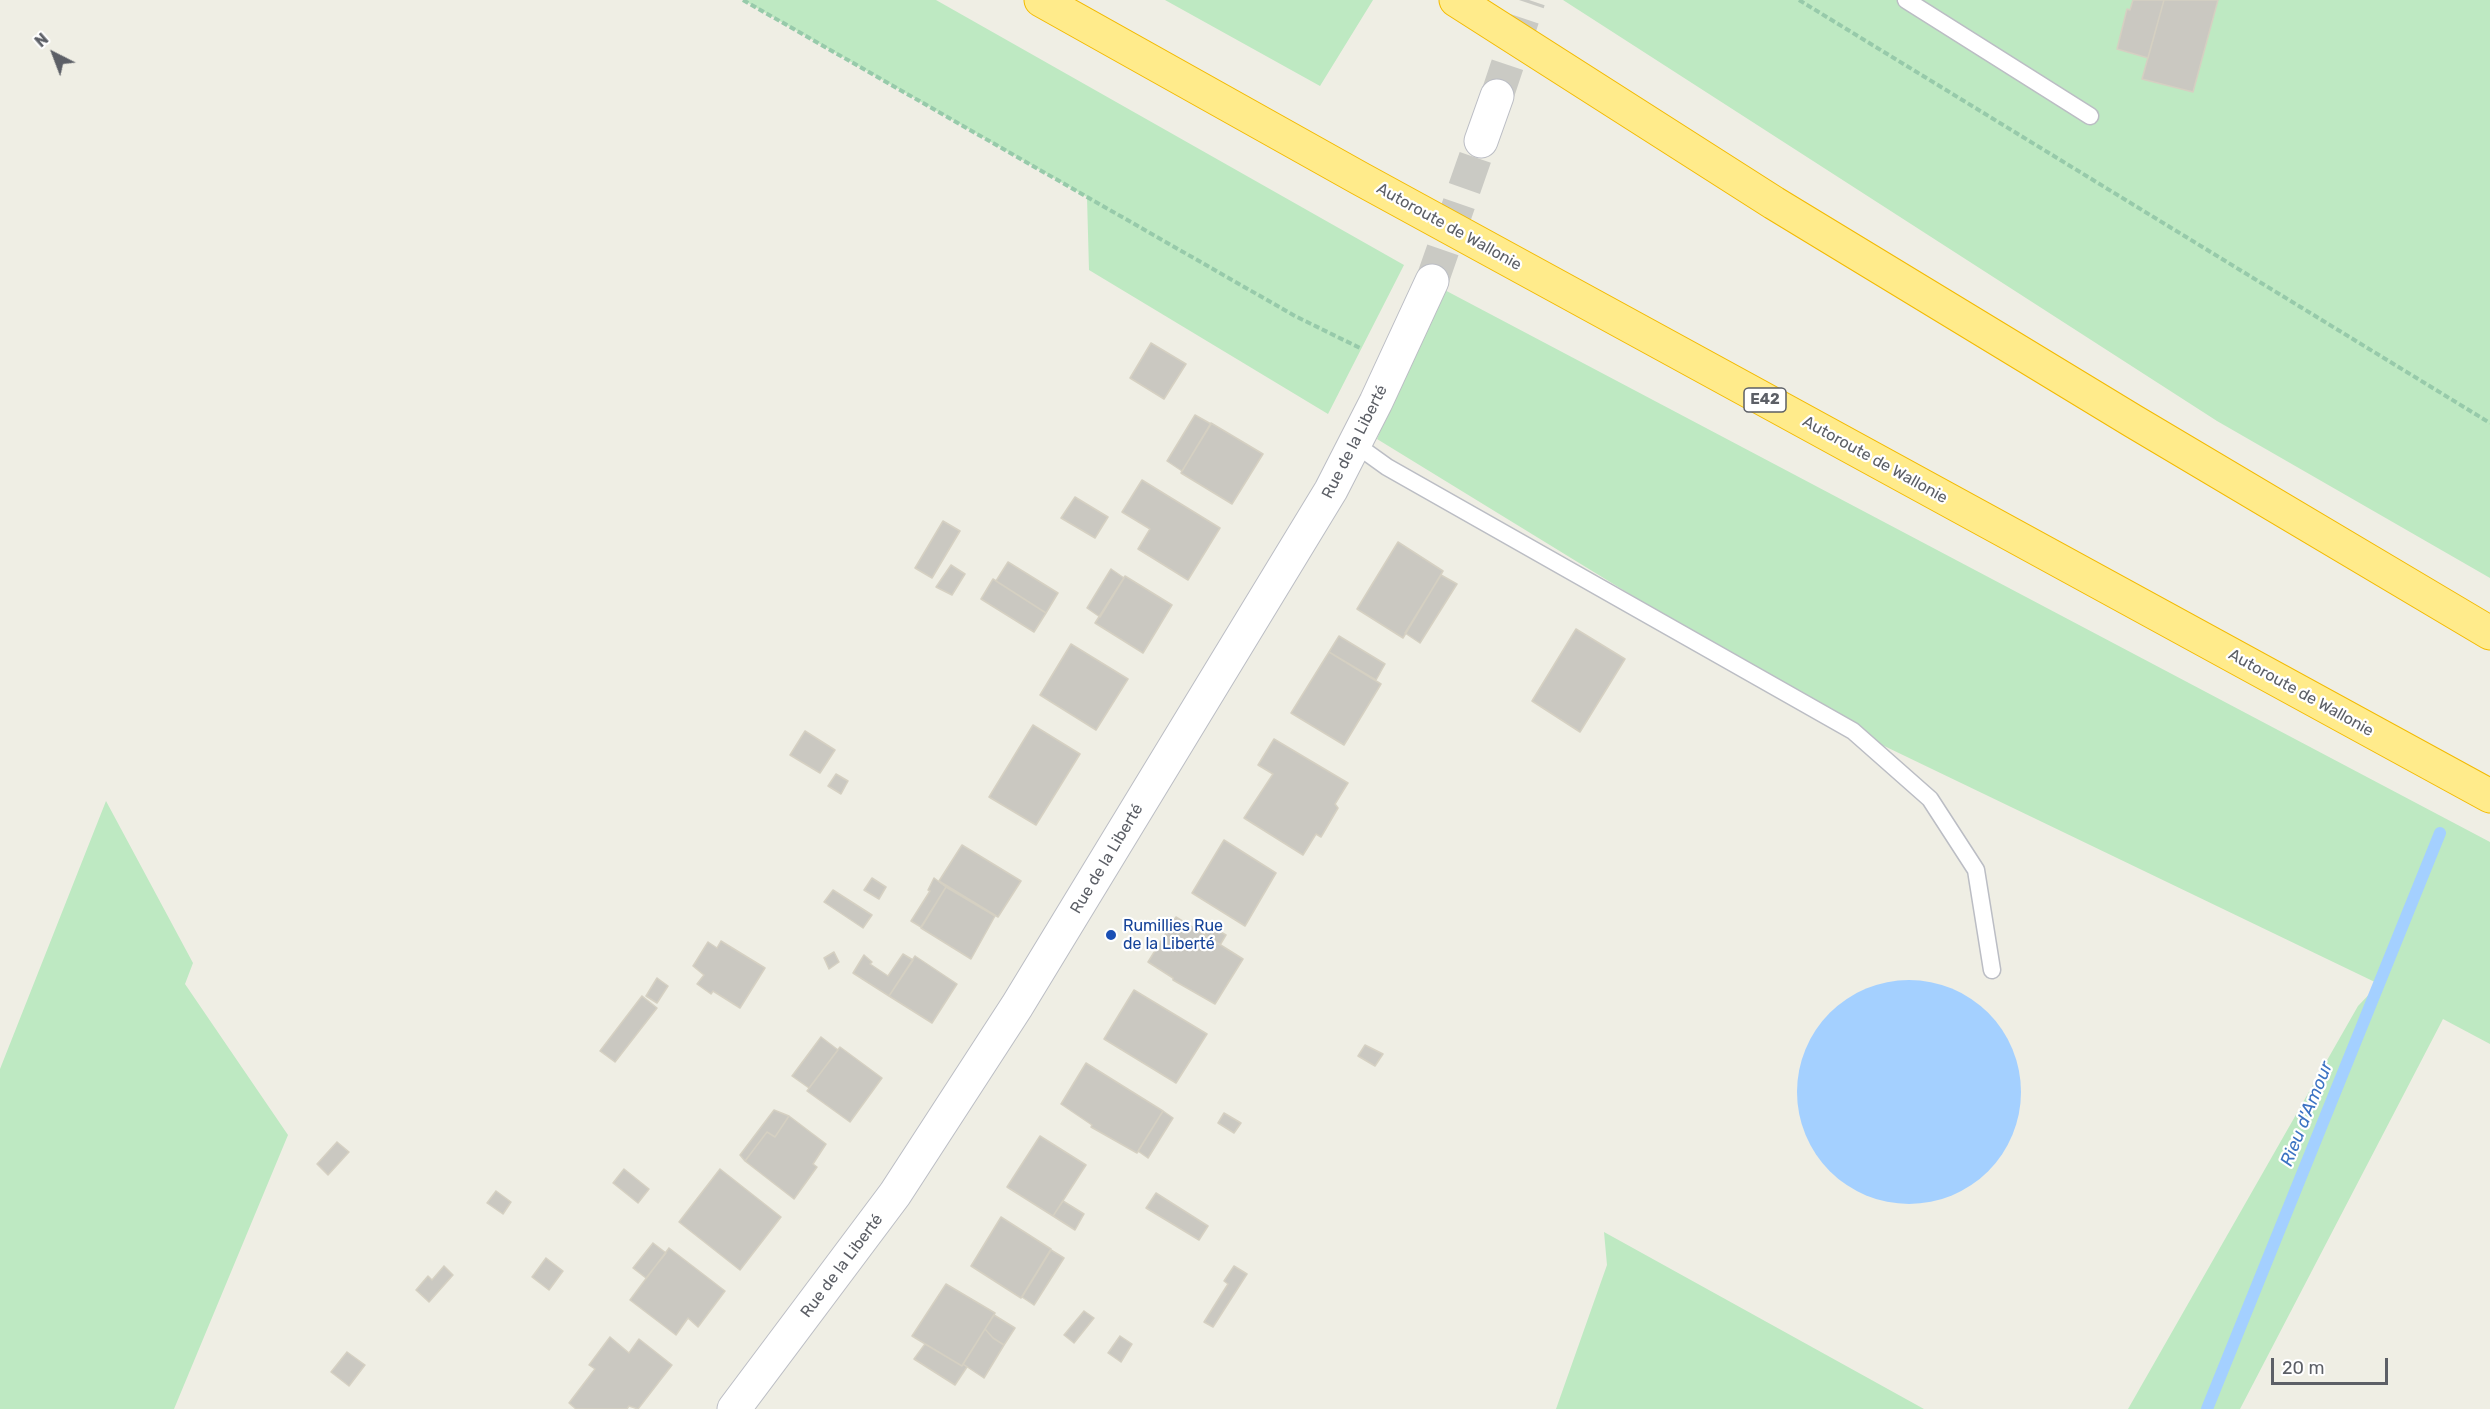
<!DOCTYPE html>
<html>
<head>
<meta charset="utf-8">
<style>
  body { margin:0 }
  #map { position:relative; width:2490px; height:1409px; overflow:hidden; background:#efeee4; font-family:Rubik,sans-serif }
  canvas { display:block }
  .north { position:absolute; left:24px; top:24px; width:60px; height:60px; -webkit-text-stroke:4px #fff; paint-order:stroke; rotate:318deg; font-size:16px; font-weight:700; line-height:24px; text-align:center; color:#5c5f66 }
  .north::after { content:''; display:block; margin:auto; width:21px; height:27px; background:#5c5f66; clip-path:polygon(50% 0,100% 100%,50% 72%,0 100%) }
  .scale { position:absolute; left:2271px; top:1358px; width:117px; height:27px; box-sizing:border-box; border:3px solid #5c5f66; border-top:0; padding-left:8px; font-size:18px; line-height:21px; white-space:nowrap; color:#5c5f66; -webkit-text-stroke:4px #fff; paint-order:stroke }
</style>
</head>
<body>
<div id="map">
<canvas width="2490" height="1409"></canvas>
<div class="north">N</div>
<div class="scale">20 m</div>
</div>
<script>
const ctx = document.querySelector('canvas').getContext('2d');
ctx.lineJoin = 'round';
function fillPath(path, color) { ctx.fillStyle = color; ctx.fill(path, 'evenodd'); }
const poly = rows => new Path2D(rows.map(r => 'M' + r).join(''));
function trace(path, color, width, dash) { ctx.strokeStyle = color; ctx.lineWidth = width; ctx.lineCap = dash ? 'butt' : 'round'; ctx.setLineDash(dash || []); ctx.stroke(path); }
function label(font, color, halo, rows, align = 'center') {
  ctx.font = font + ' Rubik,sans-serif'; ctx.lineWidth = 4.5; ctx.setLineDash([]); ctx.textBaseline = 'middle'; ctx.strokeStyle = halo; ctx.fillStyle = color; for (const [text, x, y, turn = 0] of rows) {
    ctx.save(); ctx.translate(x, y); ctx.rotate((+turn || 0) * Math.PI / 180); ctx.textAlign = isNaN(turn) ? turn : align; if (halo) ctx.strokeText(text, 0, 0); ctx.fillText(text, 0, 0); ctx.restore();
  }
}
fillPath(poly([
  [743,0,936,0,1404,265,1328,414,1089,270,1087,197],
  [1165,0,1373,0,1320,86],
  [1563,0,2490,0,2490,578,2217,421],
  [1439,287,2490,842,2490,1044,2443,1019,2240,1409,2128,1409,2358,1006,2379,984,1853,731,1377,439],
  [106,801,193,963,185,984,288,1135,174,1409,0,1409,0,1069],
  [1604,1232,1924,1409,1556,1409,1607,1265]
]), '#bee9c2');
fillPath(poly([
  '1797 1092a112 112 0 1 1 224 0a112 112 0 1 1-224 0Z'
]), '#a4d0ff');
trace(poly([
  [2207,1409,2440,833]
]), '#a4d0ff', 12);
const building = poly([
  [2133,0,2164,0,2148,58,2117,49,2127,9,2130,10,2133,0],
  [2164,0,2218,0,2193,92,2142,79,2164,0],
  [1151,343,1186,364,1164,399,1130,378,1151,343],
  [1195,415,1211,424,1182,471,1167,461,1195,415],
  [1211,423,1263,454,1232,504,1181,473,1211,423],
  [1142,480,1220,528,1188,580,1138,549,1150,529,1122,512,1142,480],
  [1075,497,1108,517,1095,538,1061,518,1075,497],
  [943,521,960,531,932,578,915,568,943,521],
  [1398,542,1443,571,1403,638,1357,609,1398,542],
  [1008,562,1058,593,1046,613,996,581,1008,562],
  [951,565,965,574,952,595,936,587,951,565],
  [1111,569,1124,578,1100,617,1087,608,1111,569],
  [1441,575,1457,584,1420,643,1405,633,1441,575],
  [1125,576,1172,605,1143,653,1095,623,1125,576],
  [993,579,1046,613,1034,632,981,599,993,579],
  [1576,629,1625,659,1580,732,1532,701,1576,629],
  [1339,636,1385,664,1376,680,1329,652,1339,636],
  [1071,644,1128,679,1096,730,1040,695,1071,644],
  [1329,652,1381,684,1344,745,1291,713,1329,652],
  [1033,725,1080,754,1036,825,989,797,1033,725],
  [805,731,835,750,820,773,790,755,805,731],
  [1274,739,1348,783,1335,804,1338,808,1321,837,1316,834,1303,855,1244,818,1273,774,1258,765,1274,739],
  [836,774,848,781,841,794,828,786,836,774],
  [1224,840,1276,873,1245,926,1192,893,1224,840],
  [962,845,1021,881,998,917,939,881,962,845],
  [872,878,886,887,879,899,864,890,872,878],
  [934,878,946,887,921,927,911,921,930,891,928,890,934,878],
  [946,887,995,916,971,959,921,928,946,887],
  [833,890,872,915,863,928,824,902,833,890],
  [1176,917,1243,959,1215,1004,1173,980,1173,978,1148,962,1176,917],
  [1210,926,1226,935,1220,945,1205,935,1210,926],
  [721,941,765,968,740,1008,713,991,711,994,697,984,704,975,693,966,708,942,717,948,721,941],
  [834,952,839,962,829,969,824,958,834,952],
  [903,954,913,960,889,996,853,973,864,955,872,962,870,964,888,976,903,954],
  [915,956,957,984,932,1023,889,996,915,956],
  [657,978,668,986,657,1003,646,996,657,978],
  [1134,990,1207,1034,1176,1083,1104,1039,1134,990],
  [642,996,657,1008,615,1062,600,1051,642,996],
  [821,1037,838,1050,809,1088,792,1076,821,1037],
  [1365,1045,1383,1054,1375,1066,1358,1056,1365,1045],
  [840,1047,882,1078,850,1122,807,1091,840,1047],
  [1086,1063,1163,1111,1137,1153,1091,1127,1092,1125,1061,1104,1086,1063],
  [774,1110,789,1116,775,1137,767,1132,745,1161,740,1155,774,1110],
  [1163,1111,1173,1118,1148,1158,1138,1151,1163,1111],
  [1224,1113,1241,1123,1234,1133,1218,1123,1224,1113],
  [789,1116,826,1144,813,1164,817,1167,794,1199,745,1161,767,1132,775,1137,789,1116],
  [1040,1136,1086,1165,1053,1216,1007,1187,1040,1136],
  [337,1142,349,1152,328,1175,317,1164,337,1142],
  [624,1169,649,1189,638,1203,613,1183,624,1169],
  [720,1169,781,1217,740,1270,679,1222,720,1169],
  [496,1191,511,1202,503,1214,487,1203,496,1191],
  [1156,1193,1208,1226,1199,1240,1146,1208,1156,1193],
  [1063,1201,1084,1214,1075,1230,1053,1216,1063,1201],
  [1001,1217,1051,1249,1021,1298,971,1266,1001,1217],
  [653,1243,666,1253,646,1278,633,1268,653,1243],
  [669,1248,725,1291,698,1327,688,1318,676,1335,630,1300,669,1248],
  [1051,1250,1064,1258,1034,1305,1022,1297,1051,1250],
  [546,1258,563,1271,549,1290,532,1277,546,1258],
  [444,1266,453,1275,429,1302,416,1290,428,1276,432,1280,444,1266],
  [1234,1266,1247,1274,1213,1327,1204,1322,1228,1284,1224,1281,1234,1266],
  [946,1284,995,1313,962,1366,912,1336,946,1284],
  [1084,1311,1094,1318,1074,1343,1064,1335,1084,1311],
  [994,1315,1015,1328,1004,1345,993,1338,985,1329,994,1315],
  [985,1329,993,1338,1004,1345,984,1378,963,1364,985,1329],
  [1120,1336,1132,1344,1121,1362,1108,1353,1120,1336],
  [610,1337,629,1353,639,1339,672,1365,638,1409,629,1406,627,1409,576,1409,569,1403,595,1369,589,1365,610,1337],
  [925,1344,962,1366,963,1364,967,1367,955,1385,914,1359,925,1344],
  [347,1352,365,1365,349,1386,331,1372,347,1352]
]);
fillPath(building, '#cac8c1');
trace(building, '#d5d0c2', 1.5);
trace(poly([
  [1497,96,1529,0],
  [1432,281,1481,141]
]), '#cacac4', 33, [33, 16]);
const service = poly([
  [1906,0,2090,116],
  [1355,444,1387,467,1853,731,1930,799,1976,870,1992,970]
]);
const minor = poly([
  [1481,141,1497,96],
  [734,1409,895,1194,1017,1006,1331,490,1376,402,1432,281]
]);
const motorway = poly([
  [1041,0,1359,178,2490,796],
  [1456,0,1774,203,2133,421,2490,633]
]);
trace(service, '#bbbdc4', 19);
trace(minor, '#bbbdc4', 35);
trace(motorway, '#f3ba00', 35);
trace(poly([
  [743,0,1295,316,1362,349],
  [1799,0,2490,423]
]), '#97caaa', 4, [6, 3]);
trace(service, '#fff', 16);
trace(minor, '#fff', 33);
trace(motorway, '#ffeb8b', 33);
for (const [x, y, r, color] of [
  [1111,935,6,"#1a4fb4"]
]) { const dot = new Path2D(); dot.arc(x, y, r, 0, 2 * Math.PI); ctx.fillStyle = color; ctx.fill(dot); trace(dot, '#fff', 2); }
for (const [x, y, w] of [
  [1765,400,42]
]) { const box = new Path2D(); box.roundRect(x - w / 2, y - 12, w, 24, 4.5); ctx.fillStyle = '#fff'; ctx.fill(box); trace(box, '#5c5f66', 1.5); }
label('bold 15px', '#5c5f66', null, [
  ["E42",1765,400]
]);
label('16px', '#5c5f66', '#fff', [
  ["Autoroute de Wallonie",1449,227,29],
  ["Rue de la Liberté",1355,442,-63],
  ["Autoroute de Wallonie",1875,460,29],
  ["Autoroute de Wallonie",2301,693,29],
  ["Rue de la Liberté",1107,859,-59],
  ["Rue de la Liberté",842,1266,-53]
]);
label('16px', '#164399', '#fff', [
  ["Rumillies Rue",1123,926],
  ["de la Liberté",1123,944]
], 'left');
label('italic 18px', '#3c73c3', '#fff', [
  ["Rieu d'Amour",2307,1114,-68]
]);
</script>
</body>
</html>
